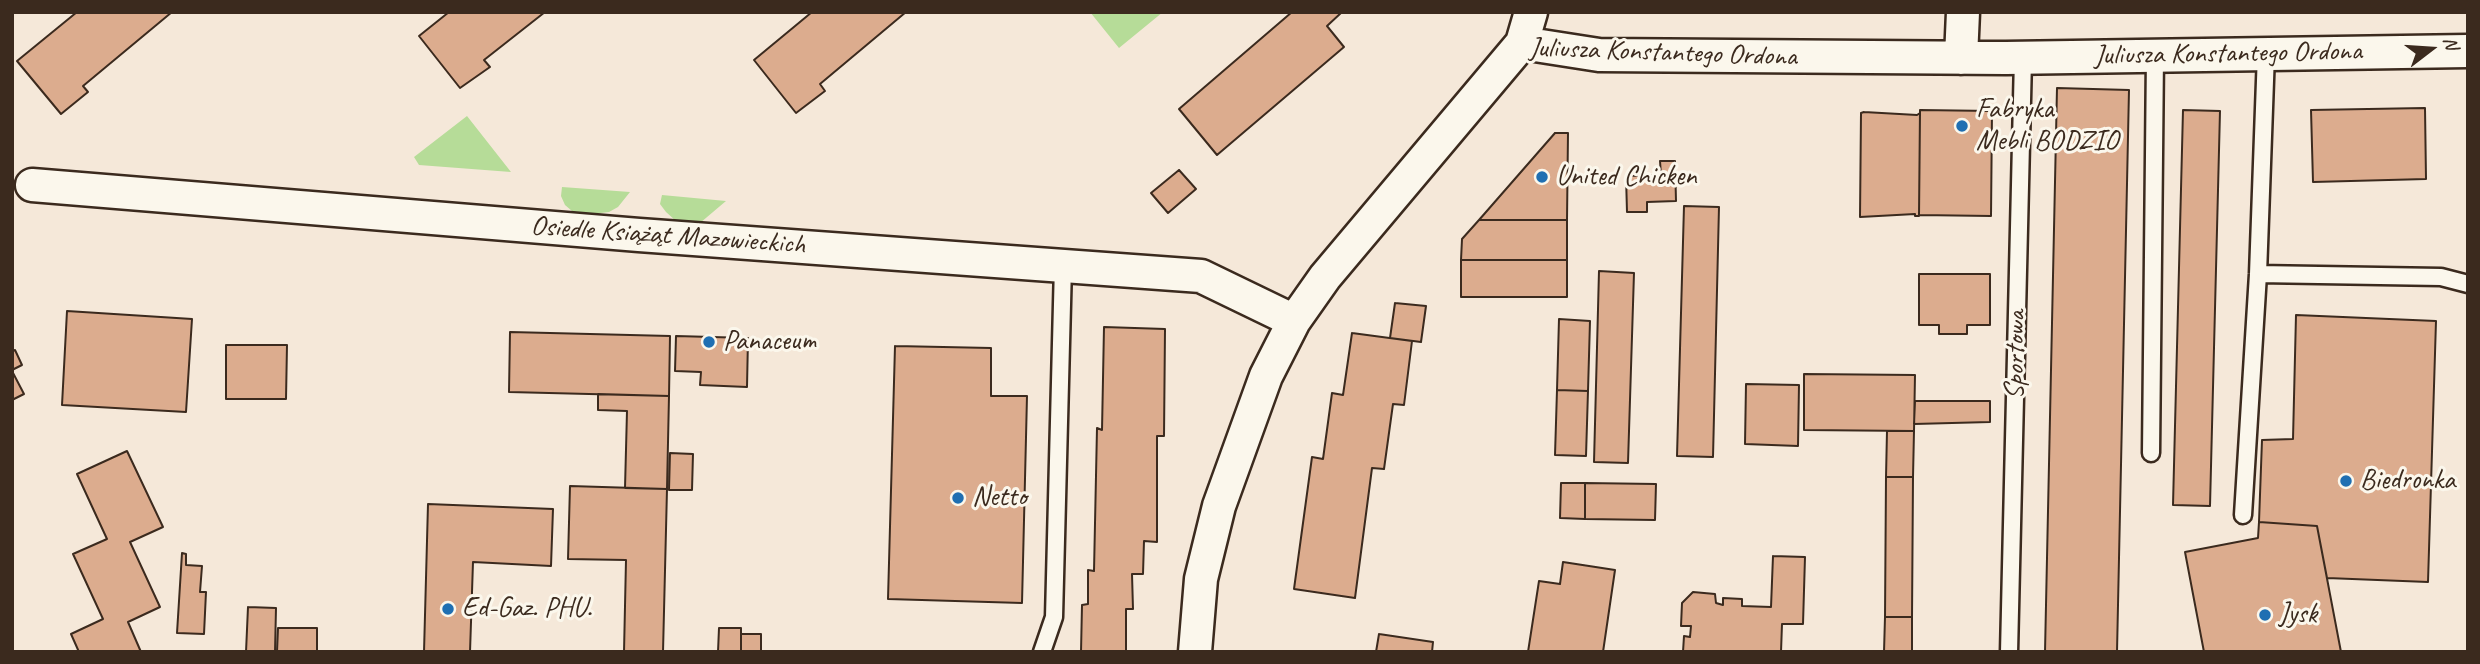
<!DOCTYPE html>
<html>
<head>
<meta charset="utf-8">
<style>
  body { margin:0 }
  #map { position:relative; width:2480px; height:664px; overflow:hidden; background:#f5e8d9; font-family:Caveat,sans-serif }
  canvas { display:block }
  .frame { position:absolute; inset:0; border:14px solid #3b2a1e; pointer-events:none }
  .north { position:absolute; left:2396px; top:14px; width:70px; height:70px; -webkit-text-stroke:5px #fbf7ec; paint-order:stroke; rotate:73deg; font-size:19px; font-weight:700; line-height:28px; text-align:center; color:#3b2a1e }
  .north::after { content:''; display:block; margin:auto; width:24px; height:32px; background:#3b2a1e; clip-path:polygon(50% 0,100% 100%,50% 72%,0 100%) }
</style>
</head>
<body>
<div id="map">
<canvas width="2480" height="664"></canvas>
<div class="frame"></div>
<div class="north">N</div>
</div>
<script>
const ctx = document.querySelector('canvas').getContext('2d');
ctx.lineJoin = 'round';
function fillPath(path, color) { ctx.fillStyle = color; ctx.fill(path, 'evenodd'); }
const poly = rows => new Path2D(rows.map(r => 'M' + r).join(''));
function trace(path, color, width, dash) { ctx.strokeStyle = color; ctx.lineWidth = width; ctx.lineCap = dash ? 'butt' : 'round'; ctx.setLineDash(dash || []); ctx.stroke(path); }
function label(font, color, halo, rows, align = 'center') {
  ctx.font = font + ' Caveat,sans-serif'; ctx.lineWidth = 6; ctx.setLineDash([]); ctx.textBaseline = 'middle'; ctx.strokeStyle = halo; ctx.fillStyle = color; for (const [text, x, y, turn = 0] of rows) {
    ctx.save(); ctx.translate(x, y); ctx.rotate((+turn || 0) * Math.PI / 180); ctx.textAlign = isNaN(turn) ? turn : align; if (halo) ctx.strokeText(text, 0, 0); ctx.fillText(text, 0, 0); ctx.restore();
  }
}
fillPath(poly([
  [1090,12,1163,12,1119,48],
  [467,116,511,172,419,165,414,157],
  [562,187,630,192,618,207,609,212,584,215,572,211,565,205,561,196],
  [662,195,726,201,700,223,690,224,676,221,666,212,660,204]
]), '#b6dc98');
const building = poly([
  [77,12,172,12,83,86,88,92,61,114,17,61,77,12],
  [449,12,545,12,484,60,490,67,460,88,419,36,449,12],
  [812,12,906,12,820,84,825,91,796,113,754,60,812,12],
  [1292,12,1342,12,1327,26,1344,47,1217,155,1179,109,1292,12],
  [2057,88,2129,90,2117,652,2045,652,2057,88],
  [2425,108,2426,179,2313,182,2311,110,2425,108],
  [1920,110,1992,111,1991,216,1919,215,1920,110],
  [2183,110,2220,111,2210,506,2173,505,2183,110],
  [1864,112,1917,115,1920,113,1919,216,1915,216,1915,214,1860,217,1861,113,1864,112],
  [1555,133,1568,133,1567,220,1479,220,1555,133],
  [1660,161,1675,161,1676,201,1647,202,1647,212,1627,212,1626,176,1661,175,1660,161],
  [1179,170,1196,189,1168,213,1151,193,1179,170],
  [1684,206,1719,207,1713,457,1677,456,1684,206],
  [1479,220,1567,220,1567,260,1461,260,1462,239,1479,220],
  [1461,260,1567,260,1567,297,1461,297,1461,260],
  [1599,271,1634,273,1628,463,1594,462,1599,271],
  [1919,274,1990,274,1990,325,1967,325,1967,334,1939,334,1939,325,1919,325,1919,274],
  [1395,303,1426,306,1421,342,1390,338,1395,303],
  [67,311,192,319,186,412,62,405,67,311],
  [2296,315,2436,321,2428,582,2327,578,2317,526,2259,522,2262,440,2293,439,2296,315],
  [1559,319,1590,321,1588,391,1557,390,1559,319],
  [1104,327,1165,329,1164,436,1157,436,1157,542,1144,541,1143,574,1132,574,1133,609,1126,609,1126,652,1081,652,1082,605,1088,604,1088,570,1094,571,1097,428,1102,430,1104,327],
  [510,332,670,336,669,396,509,392,510,332],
  [1352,333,1412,341,1404,405,1393,404,1384,469,1372,468,1355,598,1294,589,1312,457,1323,459,1332,393,1343,395,1352,333],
  [676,336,748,338,747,387,700,385,701,372,675,371,676,336],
  [226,345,287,345,286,399,226,399,226,345],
  [895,346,991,348,991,396,1027,396,1022,603,888,599,895,346],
  [15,350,22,365,12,370,12,351,15,350],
  [12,371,24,394,12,400,12,371],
  [1804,374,1915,375,1914,431,1804,430,1804,374],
  [1746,384,1799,385,1798,446,1745,444,1746,384],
  [1557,390,1588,391,1586,456,1555,455,1557,390],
  [598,394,669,396,667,489,625,488,627,411,598,410,598,394],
  [1915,401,1990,401,1990,422,1914,424,1915,401],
  [1887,431,1914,431,1913,477,1886,477,1887,431],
  [127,451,163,527,130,542,160,607,128,622,141,652,79,652,71,634,103,619,73,554,107,539,77,474,127,451],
  [670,453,693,454,692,490,669,490,670,453],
  [1886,477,1913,477,1912,617,1885,617,1886,477],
  [1561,483,1585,483,1585,519,1560,518,1561,483],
  [1585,483,1656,484,1655,520,1585,519,1585,483],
  [570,486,667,489,663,652,624,652,626,560,568,559,570,486],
  [428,504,553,509,551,566,473,562,470,652,424,652,428,504],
  [2259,522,2317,526,2341,652,2204,652,2185,552,2258,538,2259,522],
  [182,553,186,554,186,565,202,566,200,592,206,592,204,634,177,633,182,553],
  [1773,556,1805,557,1803,624,1782,624,1781,652,1683,652,1684,636,1690,637,1691,626,1681,626,1682,603,1693,592,1715,594,1716,603,1723,605,1723,598,1742,599,1742,606,1771,607,1773,556],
  [1563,562,1615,570,1603,652,1528,652,1539,581,1560,584,1563,562],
  [248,607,276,608,275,652,246,652,248,607],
  [1885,617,1912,617,1912,652,1884,652,1885,617],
  [278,628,317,628,317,652,277,652,278,628],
  [719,628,741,628,741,652,718,652,719,628],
  [741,634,761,634,761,652,741,652,741,634],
  [1379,634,1433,642,1432,652,1376,652,1379,634]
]);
fillPath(building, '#dcac8e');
trace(building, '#3b2a1e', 2);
const service = poly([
  [2258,274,2441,277,2468,284],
  [2151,453,2155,55],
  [2243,515,2258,274,2266,53],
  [1042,652,1054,617,1063,265],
  [2009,652,2023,58]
]);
const minor = poly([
  [1522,43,1599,55,2006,58,2468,51],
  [1961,58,1963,12],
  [32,185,639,235,1201,276,1294,321],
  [1195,652,1201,579,1219,506,1266,376,1294,321,1325,277,1522,43,1531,12]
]);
trace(service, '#3b2a1e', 21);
trace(minor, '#3b2a1e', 37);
trace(service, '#fbf7ec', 16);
trace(minor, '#fbf7ec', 32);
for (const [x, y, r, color] of [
  [1962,126,7,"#1f6fb2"],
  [1542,177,7,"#1f6fb2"],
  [709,342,7,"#1f6fb2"],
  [2346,481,7,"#1f6fb2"],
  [958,498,7,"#1f6fb2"],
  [448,609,7,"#1f6fb2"],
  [2265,615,7,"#1f6fb2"]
]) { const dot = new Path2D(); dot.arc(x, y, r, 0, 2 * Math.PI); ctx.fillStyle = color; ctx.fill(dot); trace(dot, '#fbf7ec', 2.5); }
label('28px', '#3b2a1e', '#fbf7ec', [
  ["Juliusza Konstantego Ordona",1663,53,2],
  ["Juliusza Konstantego Ordona",2228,54,-1],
  ["Osiedle Książąt Mazowieckich",668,236,4],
  ["Sportowa",2016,355,-89]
]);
label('28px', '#3b2a1e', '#fbf7ec', [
  ["Fabryka",1976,110],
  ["Mebli BODZIO",1976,142],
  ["United Chicken",1556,177],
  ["Panaceum",723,342],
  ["Biedronka",2360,481],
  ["Netto",972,498],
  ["Ed-Gaz. PHU.",462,609],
  ["Jysk",2279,615]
], 'left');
</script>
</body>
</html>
